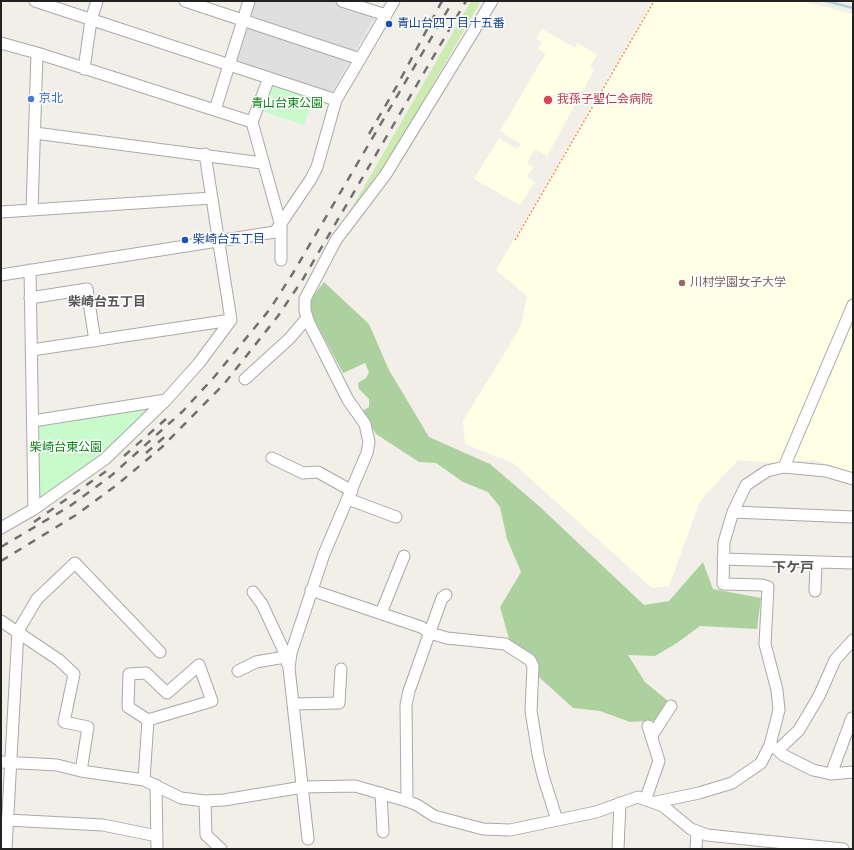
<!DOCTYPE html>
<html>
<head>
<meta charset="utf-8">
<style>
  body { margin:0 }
  #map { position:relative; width:854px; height:850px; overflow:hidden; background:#f2efe9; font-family:"Titillium Web",sans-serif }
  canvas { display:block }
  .frame { position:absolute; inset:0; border:2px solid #222; pointer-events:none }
</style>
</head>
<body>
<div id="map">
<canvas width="854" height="850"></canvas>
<div class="frame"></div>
</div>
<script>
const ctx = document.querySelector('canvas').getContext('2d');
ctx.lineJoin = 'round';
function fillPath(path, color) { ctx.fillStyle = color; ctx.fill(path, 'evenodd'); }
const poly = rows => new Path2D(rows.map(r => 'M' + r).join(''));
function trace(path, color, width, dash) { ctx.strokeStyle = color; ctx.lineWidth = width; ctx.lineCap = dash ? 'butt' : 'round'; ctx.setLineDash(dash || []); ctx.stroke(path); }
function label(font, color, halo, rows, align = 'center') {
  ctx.font = font + ' "Titillium Web","Noto Sans JP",sans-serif'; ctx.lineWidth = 3; ctx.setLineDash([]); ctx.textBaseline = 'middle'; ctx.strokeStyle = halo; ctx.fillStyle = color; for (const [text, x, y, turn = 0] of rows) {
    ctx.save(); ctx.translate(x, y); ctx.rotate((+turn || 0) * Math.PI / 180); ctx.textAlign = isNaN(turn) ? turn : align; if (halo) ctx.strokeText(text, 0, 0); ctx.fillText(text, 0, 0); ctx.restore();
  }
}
fillPath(poly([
  [255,1,331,1,375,17,332,93,234,63]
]), '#e0dfdf');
fillPath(poly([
  [652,1,803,1,853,14,853,473,815,460,777,463,738,460,700,501,669,586,652,588,513,463,465,444,463,421,521,326,527,296,496,270],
  [542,29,575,48,578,43,597,55,590,67,594,70,547,156,535,149,527,163,533,167,527,177,535,182,520,205,474,179,499,138,517,149,521,144,500,131,546,53,538,49,542,42,536,39]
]), '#ffffe5');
fillPath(poly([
  [471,1,481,1,394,152,346,218]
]), '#cdebb0');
fillPath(poly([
  [324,282,369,324,389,370,429,437,490,464,539,506,644,605,669,601,703,562,713,589,761,598,757,629,700,626,677,643,655,656,628,655,645,682,668,701,664,720,630,722,600,711,573,708,540,678,511,646,500,607,521,572,507,539,500,507,488,492,463,482,436,463,419,462,376,434,362,411,369,407,369,399,359,389,358,383,366,378,369,372,365,363,343,373,315,321,310,308,311,299]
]), '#add19e');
fillPath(poly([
  [273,84,313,98,304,125,262,111,270,86],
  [146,406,150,410,112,446,85,470,37,502,36,425]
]), '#c8facc');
trace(poly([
  [826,1,853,8]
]), '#aad3df', 2.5);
const minor = poly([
  [35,1,336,100],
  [185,1,360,59],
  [342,1,386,15],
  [1,43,37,53,252,122,281,226,281,260],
  [84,69,91,20,97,1],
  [215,110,249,1],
  [252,122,269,78],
  [35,133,262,163],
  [32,210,37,53],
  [1,212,212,198],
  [30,270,34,509],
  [1,275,275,232,311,179,317,167,336,100,394,1],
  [30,298,87,289,95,341],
  [32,350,231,320],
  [245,379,290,338,307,318],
  [33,421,166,400],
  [272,458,303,473,318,472,352,491],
  [784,467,853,305],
  [853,479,826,471,784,467,767,471,746,485,733,512,724,542,723,584,762,585,768,587,765,644,777,690,779,710,770,745,778,750,783,755,813,770,831,774,853,772],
  [348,499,396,517],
  [733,512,853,517],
  [1,528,34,509,105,459,166,400,199,363,231,320,205,154],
  [723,559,853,563],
  [311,590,421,627,430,633,447,638,505,644,530,660,533,666,531,711,538,754,543,776,557,820],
  [815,591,816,562],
  [253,592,262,604,282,647,288,665],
  [381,613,404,556],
  [1,621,59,660,74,674,64,722,88,727,81,771],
  [238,671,256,662,285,657],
  [293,704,339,703,341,669],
  [651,737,671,706],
  [778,750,799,730,819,696,835,660,853,640],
  [1,762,57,765,81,771,144,780,181,798,205,801,224,800,303,787,355,786,407,801,417,805,434,816,483,829,510,830,596,812,638,797,663,806,691,829,707,835,843,849],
  [831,774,852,718],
  [144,780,148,720,212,701,199,665,167,693,146,673,129,674,128,707,148,720],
  [156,785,157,849],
  [381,793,383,832],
  [646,798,659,761,648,726],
  [205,801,206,835,221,849],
  [407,801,406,705,409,691,442,598,446,595],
  [656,802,699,793,732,783,761,763,770,745],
  [7,820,103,825,157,836],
  [308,839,289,668,291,653,324,554,367,453,369,442,365,424,348,400,309,323,305,311,305,299,336,240,386,174,492,1],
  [6,849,18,631,37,599,75,563,160,652],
  [618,849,620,803],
  [696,849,697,832]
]);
trace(minor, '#a9a9a9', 13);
trace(poly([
  [515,240,654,1]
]), '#fa8072', 1.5, [2, 2]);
trace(minor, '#fff', 11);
trace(poly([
  [369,134,398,84,442,1],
  [146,453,169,433],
  [124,456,166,419],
  [34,522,112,467],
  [1,547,70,506,112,475,183,411,215,376,270,309,293,273,453,1],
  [1,561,76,515,118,484,162,447,224,384,278,316,303,279,466,1]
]), '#707070', 2.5, [8, 8]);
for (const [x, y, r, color] of [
  [389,24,4,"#1a4fb4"],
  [31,99,4,"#3f7fe0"],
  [548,100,5,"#e0444e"],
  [185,240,4,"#1a4fb4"],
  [682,283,4,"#8d6e63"]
]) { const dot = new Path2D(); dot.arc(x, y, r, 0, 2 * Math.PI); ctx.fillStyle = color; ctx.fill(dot); trace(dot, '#fff', 1.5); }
label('12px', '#164399', '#fff', [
  ["青山台四丁目十五番",397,24],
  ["柴崎台五丁目",193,240]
], 'left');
label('12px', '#366cbe', '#fff', [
  ["京北",39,99]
], 'left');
label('12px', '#be3a42', '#fff', [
  ["我孫子聖仁会病院",557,100]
], 'left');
label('12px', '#0c8416', '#fff', [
  ["青山台東公園",287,104],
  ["柴崎台東公園",66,448]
]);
label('12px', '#785e54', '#fff', [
  ["川村学園女子大学",690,283]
], 'left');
label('bold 13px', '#555', '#fff', [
  ["柴崎台五丁目",107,303]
]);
label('bold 14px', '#555', '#fff', [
  ["下ケ戸",793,569]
]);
</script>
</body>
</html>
